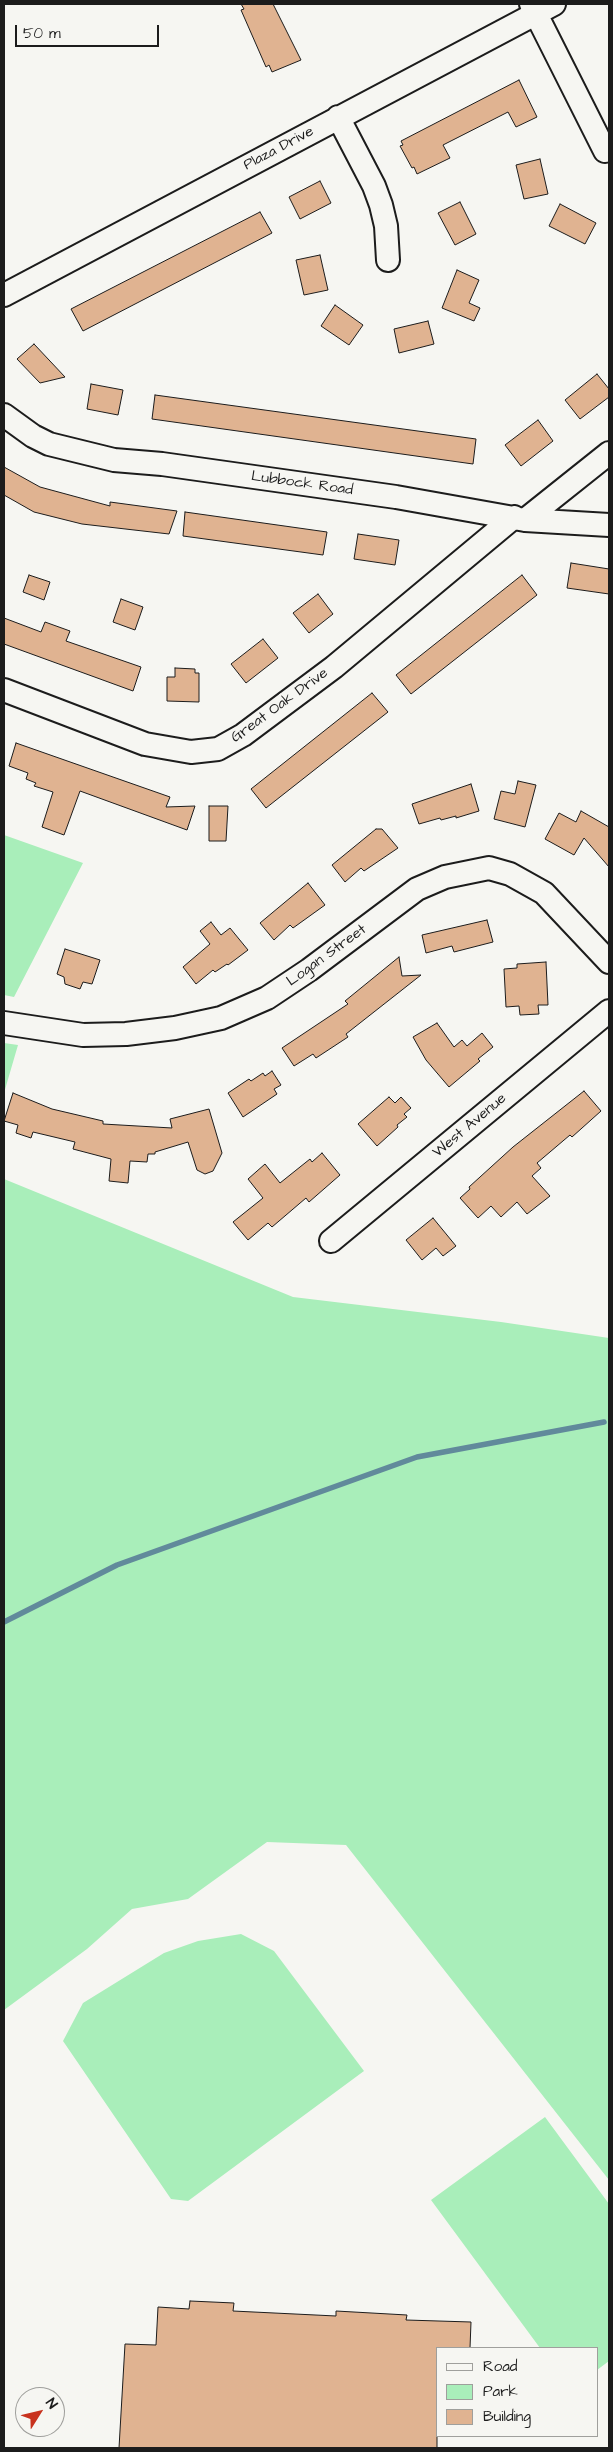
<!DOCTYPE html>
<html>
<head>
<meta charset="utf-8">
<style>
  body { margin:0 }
  #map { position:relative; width:613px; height:2452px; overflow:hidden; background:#f6f6f2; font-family:"Architects Daughter",sans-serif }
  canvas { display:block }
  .frame { position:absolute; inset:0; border:5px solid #1c1c1c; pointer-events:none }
  .legend { position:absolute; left:436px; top:2347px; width:162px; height:90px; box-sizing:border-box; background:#f6f6f2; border:1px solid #9f9f9c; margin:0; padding:6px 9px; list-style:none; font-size:15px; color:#1c1c1c }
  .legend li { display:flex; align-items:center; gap:10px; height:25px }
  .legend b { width:25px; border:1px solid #9f9f9c }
  .north { position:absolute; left:15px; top:2387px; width:50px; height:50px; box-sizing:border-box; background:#f6f6f2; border:1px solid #9f9f9c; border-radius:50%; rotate:54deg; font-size:14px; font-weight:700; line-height:20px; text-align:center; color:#1c1c1c }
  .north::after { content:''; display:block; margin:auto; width:18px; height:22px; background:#c8321e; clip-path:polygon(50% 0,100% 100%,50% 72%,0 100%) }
  .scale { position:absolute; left:15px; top:25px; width:144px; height:22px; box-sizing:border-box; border:2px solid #1c1c1c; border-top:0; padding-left:6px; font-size:15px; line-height:18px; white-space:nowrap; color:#1c1c1c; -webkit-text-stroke:4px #f6f6f2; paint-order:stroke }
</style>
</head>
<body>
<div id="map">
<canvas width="613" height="2452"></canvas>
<div class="frame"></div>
<ul class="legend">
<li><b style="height:6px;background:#f6f6f2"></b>Road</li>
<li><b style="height:14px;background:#a9eeba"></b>Park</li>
<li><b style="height:14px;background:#e0b391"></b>Building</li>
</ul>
<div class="north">N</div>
<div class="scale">50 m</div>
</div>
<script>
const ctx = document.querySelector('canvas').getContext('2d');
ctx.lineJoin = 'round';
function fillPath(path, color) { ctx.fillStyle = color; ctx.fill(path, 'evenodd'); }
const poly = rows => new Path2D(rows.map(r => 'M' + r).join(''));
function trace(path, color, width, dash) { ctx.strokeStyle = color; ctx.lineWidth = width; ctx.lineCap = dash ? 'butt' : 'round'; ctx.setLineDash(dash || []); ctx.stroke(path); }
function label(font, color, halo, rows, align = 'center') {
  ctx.font = font + ' "Architects Daughter",sans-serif'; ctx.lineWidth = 4.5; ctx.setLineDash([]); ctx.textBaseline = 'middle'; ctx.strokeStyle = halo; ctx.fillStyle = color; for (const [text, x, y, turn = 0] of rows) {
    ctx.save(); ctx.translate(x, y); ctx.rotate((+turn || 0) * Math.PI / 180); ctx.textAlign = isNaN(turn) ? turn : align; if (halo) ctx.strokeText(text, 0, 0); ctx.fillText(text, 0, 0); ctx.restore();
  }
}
fillPath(poly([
  [4,835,83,863,14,997,4,995],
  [4,1043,18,1045,4,1093],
  [4,1179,293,1297,501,1322,609,1338,609,2180,346,1845,267,1842,188,1899,132,1909,87,1949,4,2010],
  [241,1934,274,1951,364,2071,188,2201,171,2199,63,2041,83,2003,164,1953,198,1941],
  [545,2117,609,2204,609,2361,597,2370,597,2348,540,2348,431,2200]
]), '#a9eeba');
trace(poly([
  [4,1622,117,1565,417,1457,604,1422]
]), '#618a9b', 5.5);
const building = poly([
  [241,4,273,4,301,60,272,72,269,65,266,67,241,10,244,9,241,4],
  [519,80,537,117,516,127,508,112,443,145,450,158,417,174,414,167,412,168,400,146,403,145,401,141,519,80],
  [540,159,548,194,524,199,516,165,540,159],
  [320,181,331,203,300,219,289,197,320,181],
  [460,202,476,234,455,245,438,213,460,202],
  [560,204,596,223,585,244,549,226,560,204],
  [260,212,272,233,83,331,71,309,260,212],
  [320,255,328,290,304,295,296,260,320,255],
  [457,270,479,280,469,303,480,308,474,321,442,308,457,270],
  [335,305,363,325,349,345,321,326,335,305],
  [428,321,434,344,399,353,394,329,428,321],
  [34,344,65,377,40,383,17,359,34,344],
  [597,374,609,389,609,397,580,419,565,400,597,374],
  [91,384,123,390,118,415,87,409,91,384],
  [155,395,476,439,473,464,152,419,155,395],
  [538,420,553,441,521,466,505,445,538,420],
  [4,467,40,487,110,506,110,502,177,511,169,534,82,524,34,512,4,495,4,467],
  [185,512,327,532,323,555,183,536,185,512],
  [358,534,399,540,395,565,354,559,358,534],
  [571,563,609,569,609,594,567,588,571,563],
  [29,575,50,582,44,600,23,592,29,575],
  [522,575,537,595,411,694,396,675,522,575],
  [318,594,333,614,309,633,293,613,318,594],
  [121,599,143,607,135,630,113,622,121,599],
  [4,618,41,632,45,622,70,631,66,641,141,667,133,691,4,644,4,618],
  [263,639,278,658,246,683,231,664,263,639],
  [175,668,195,669,195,673,199,673,199,702,167,701,167,677,175,677,175,668],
  [372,693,388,712,266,808,251,789,372,693],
  [16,743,170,797,166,807,195,806,187,830,80,791,64,835,42,827,53,792,34,786,36,783,26,779,28,773,9,766,16,743],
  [518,781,536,785,525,827,494,819,501,791,515,794,518,781],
  [471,784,479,811,456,818,456,816,441,820,440,818,419,824,412,804,471,784],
  [209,806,228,806,226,841,209,841,209,806],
  [581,811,609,827,609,867,584,838,574,855,545,839,559,813,576,822,581,811],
  [376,829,382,829,398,848,364,871,361,868,345,882,332,865,376,829],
  [308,883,325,905,293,928,290,925,274,940,260,923,308,883],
  [487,920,493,942,454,952,452,946,426,953,422,935,487,920],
  [211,922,221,935,230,928,248,950,228,965,227,964,215,972,213,970,196,984,183,967,210,944,200,931,211,922],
  [65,949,100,960,92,984,83,982,80,989,65,984,64,977,57,974,65,949],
  [399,957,402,976,421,975,346,1034,348,1037,316,1058,313,1054,294,1066,282,1048,348,1004,345,1001,399,957],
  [546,962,548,1005,538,1005,539,1014,520,1015,519,1006,506,1007,504,969,517,968,517,964,546,962],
  [437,1023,454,1047,462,1040,467,1046,482,1033,493,1047,478,1059,480,1061,449,1087,426,1060,413,1037,437,1023],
  [272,1071,281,1085,274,1089,277,1094,243,1117,228,1093,249,1079,251,1081,263,1073,265,1076,272,1071],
  [584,1091,601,1111,572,1137,570,1135,537,1163,541,1168,532,1176,550,1196,527,1214,517,1202,501,1217,491,1206,478,1218,460,1198,470,1189,469,1187,513,1147,584,1091],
  [13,1093,52,1109,103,1121,103,1124,172,1128,170,1119,209,1109,222,1153,213,1171,205,1174,197,1170,188,1142,155,1152,155,1154,148,1154,147,1162,130,1161,128,1183,109,1181,111,1159,73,1149,75,1142,33,1132,31,1138,16,1133,18,1125,4,1121,13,1093],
  [389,1097,395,1103,401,1097,411,1108,404,1114,407,1117,397,1125,398,1127,377,1146,358,1124,389,1097],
  [322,1153,340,1175,309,1202,306,1198,272,1227,268,1223,248,1240,233,1222,263,1198,248,1179,265,1164,280,1183,310,1159,312,1162,322,1153],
  [433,1218,456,1246,443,1256,436,1248,422,1260,406,1240,433,1218],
  [190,2301,234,2303,233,2311,336,2316,336,2311,407,2315,406,2320,471,2322,470,2348,437,2348,437,2448,119,2448,125,2344,156,2345,158,2307,189,2309,190,2301]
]);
fillPath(building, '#e0b391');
trace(building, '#1c1c1c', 1);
const minor = poly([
  [531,4,605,151],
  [338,117,374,186,381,205,386,226,388,260],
  [4,295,554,4],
  [4,415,33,436,49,444,114,460,162,464,396,497,525,520,609,525],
  [525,520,609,453],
  [4,690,145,744,191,752,218,749,243,735,334,667,514,517],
  [4,1023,83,1035,126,1034,175,1028,221,1018,267,998,309,970,417,889,445,877,489,868,510,874,544,893,609,962],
  [331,1241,609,1011]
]);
trace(minor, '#1c1c1c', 26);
trace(minor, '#f6f6f2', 22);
label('15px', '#1c1c1c', '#f6f6f2', [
  ["Plaza Drive",279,149,-28],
  ["Lubbock Road",302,484,8],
  ["Great Oak Drive",280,706,-36],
  ["Logan Street",327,956,-36],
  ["West Avenue",470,1126,-40]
]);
</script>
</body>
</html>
